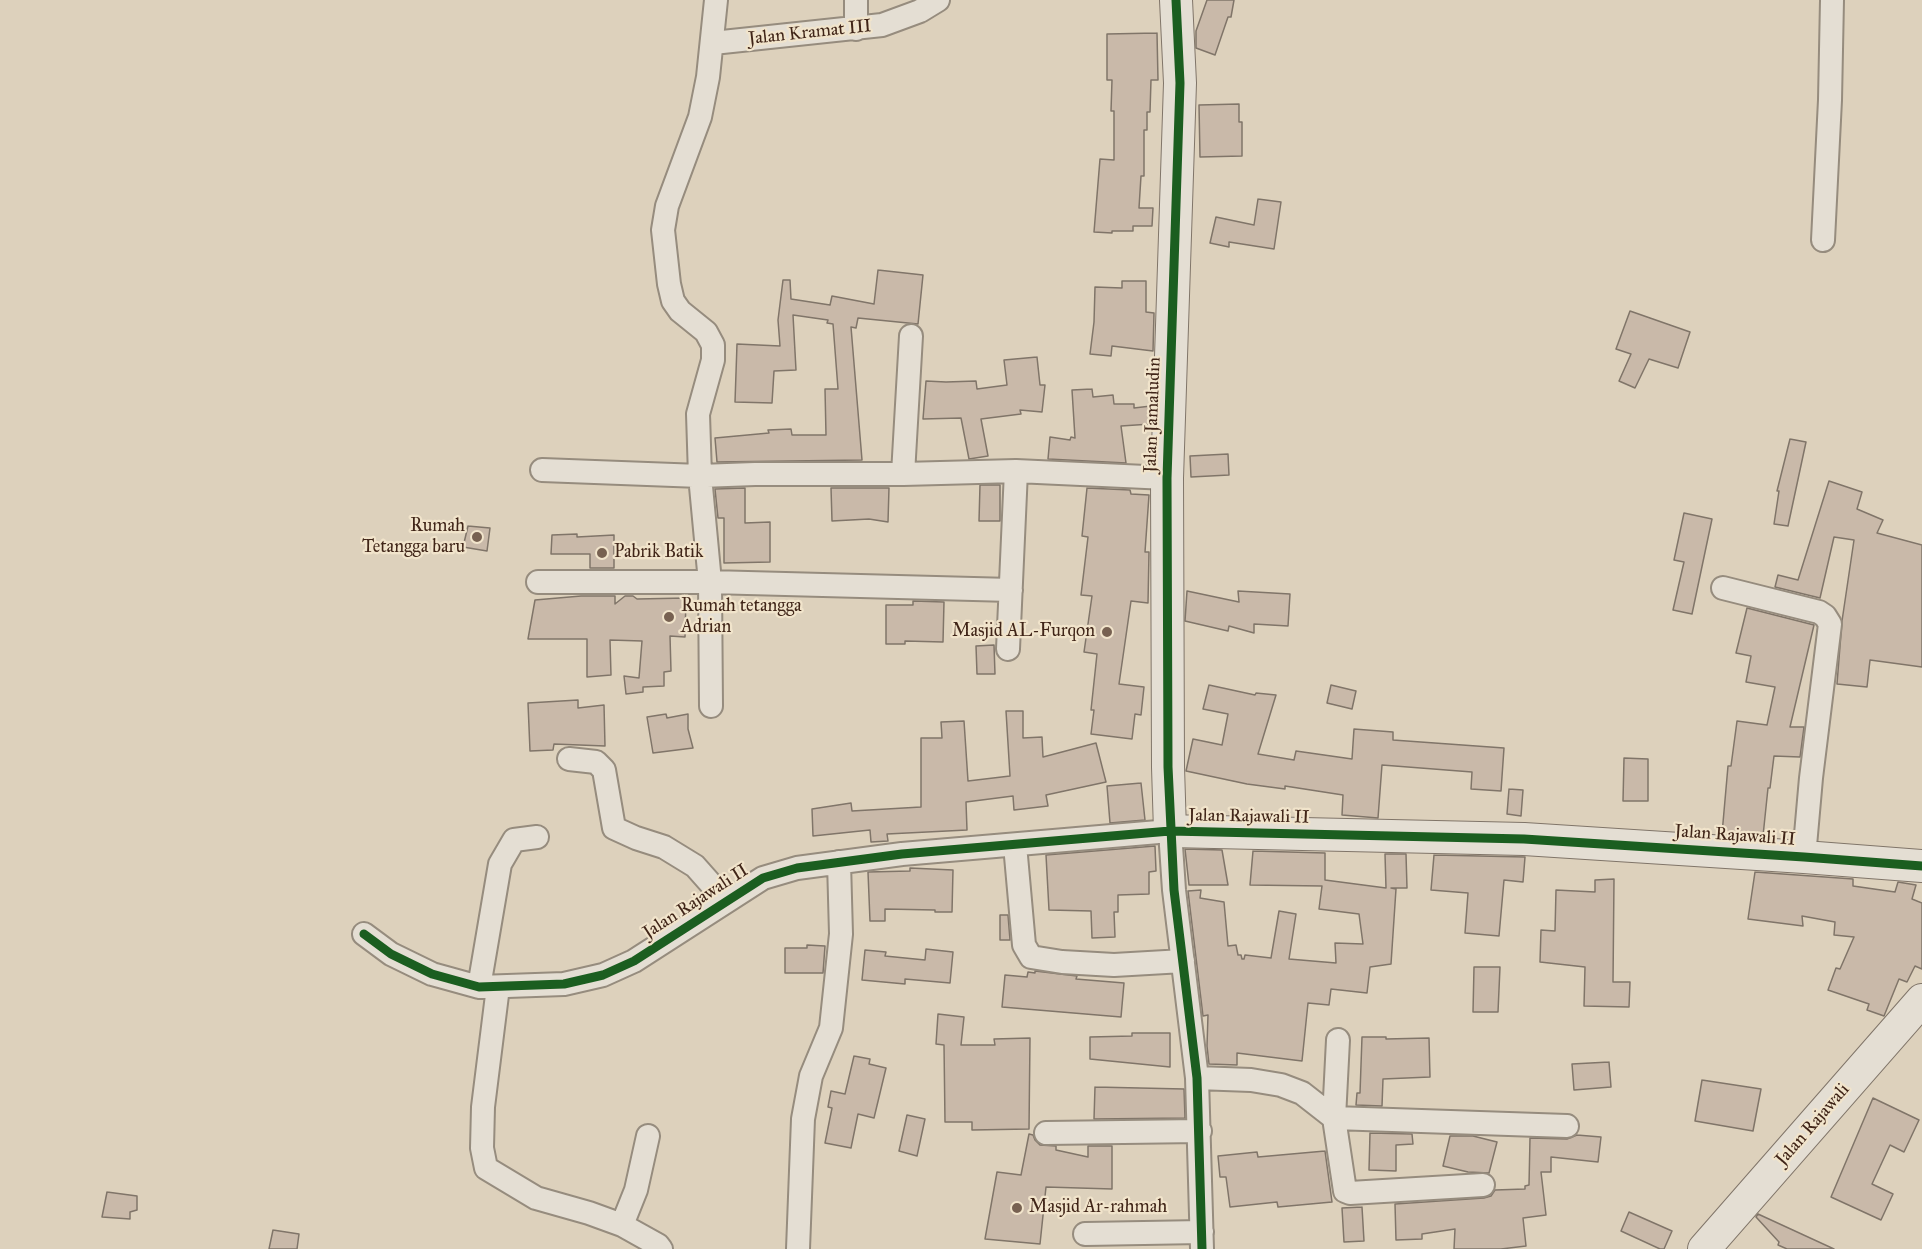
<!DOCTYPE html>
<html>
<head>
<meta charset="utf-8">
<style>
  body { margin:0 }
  canvas { display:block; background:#ddd1bc }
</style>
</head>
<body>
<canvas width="1922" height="1249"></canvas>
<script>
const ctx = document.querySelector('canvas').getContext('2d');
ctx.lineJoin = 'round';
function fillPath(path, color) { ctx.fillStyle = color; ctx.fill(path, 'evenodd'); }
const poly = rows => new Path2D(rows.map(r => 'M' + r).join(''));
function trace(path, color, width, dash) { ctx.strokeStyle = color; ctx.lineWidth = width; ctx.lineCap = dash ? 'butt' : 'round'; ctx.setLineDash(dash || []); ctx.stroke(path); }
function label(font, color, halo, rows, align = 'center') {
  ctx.font = font + ' "IM FELL Great Primer",serif'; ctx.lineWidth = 4.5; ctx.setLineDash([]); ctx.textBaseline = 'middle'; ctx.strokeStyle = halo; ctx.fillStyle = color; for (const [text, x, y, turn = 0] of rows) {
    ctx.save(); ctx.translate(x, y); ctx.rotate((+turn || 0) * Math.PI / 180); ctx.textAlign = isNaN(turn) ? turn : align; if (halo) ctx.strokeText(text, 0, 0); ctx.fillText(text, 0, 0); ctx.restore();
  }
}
const building = poly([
  [1207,0,1234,0,1231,17,1228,17,1215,55,1196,48,1196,31,1207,0],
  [1157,33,1158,80,1151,80,1150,112,1147,112,1147,130,1144,130,1144,176,1141,176,1139,208,1153,208,1152,226,1133,226,1133,231,1112,231,1112,233,1094,232,1100,159,1114,160,1114,111,1111,111,1112,80,1107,80,1107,34,1157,33],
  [1239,104,1239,122,1242,122,1242,156,1200,157,1199,105,1239,104],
  [1258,199,1281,202,1274,249,1229,242,1229,247,1210,243,1216,217,1254,225,1258,199],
  [878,270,923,275,918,324,858,318,856,328,851,327,862,460,717,462,715,438,769,433,768,430,791,429,792,435,826,435,825,389,838,389,833,324,827,323,828,320,793,315,796,370,774,371,772,403,735,402,737,344,780,346,778,320,783,280,790,280,791,299,830,305,832,296,874,304,878,270],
  [1122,281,1146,281,1146,312,1154,313,1153,351,1112,346,1111,356,1090,354,1094,322,1095,287,1122,288,1122,281],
  [1630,311,1690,332,1678,368,1649,359,1635,388,1619,381,1631,354,1616,349,1630,311],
  [1037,357,1040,385,1045,385,1042,412,1020,410,1021,414,981,419,988,456,969,459,961,418,923,419,926,381,946,382,976,381,977,389,1007,385,1004,360,1037,357],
  [1092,389,1093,397,1113,395,1114,404,1134,404,1134,408,1151,406,1151,424,1121,426,1126,463,1048,459,1050,437,1070,440,1071,437,1075,438,1072,390,1092,389],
  [1790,439,1806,442,1788,526,1774,524,1779,491,1777,491,1790,439],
  [1228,454,1229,475,1191,477,1190,456,1228,454],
  [1829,481,1862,492,1857,509,1883,520,1877,533,1922,545,1922,667,1870,660,1867,687,1837,684,1842,621,1854,540,1834,537,1820,598,1775,587,1778,575,1798,580,1829,481],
  [980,485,1000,485,1000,521,979,521,980,485],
  [745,488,745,523,770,522,770,562,724,563,724,518,718,518,715,489,745,488],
  [831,488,889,488,888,522,869,519,832,521,831,488],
  [1087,488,1130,490,1131,494,1149,495,1145,552,1149,552,1148,603,1131,601,1119,684,1144,687,1141,715,1135,714,1132,739,1091,734,1094,710,1091,710,1097,654,1084,652,1092,596,1081,595,1088,537,1082,536,1087,488],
  [1684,513,1712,519,1692,614,1673,610,1684,562,1674,560,1684,513],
  [468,526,490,528,487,551,463,547,468,526],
  [577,534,577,537,614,535,614,568,590,568,590,554,551,554,552,535,577,534],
  [1187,591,1239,602,1238,591,1290,594,1288,626,1254,624,1254,633,1229,626,1228,631,1185,621,1187,591],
  [581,596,615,596,615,604,625,596,633,596,637,599,686,598,685,637,670,636,671,671,664,672,664,686,643,687,643,692,626,694,624,676,639,678,642,641,610,640,611,675,587,677,587,639,528,639,535,600,581,596],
  [913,601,944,602,943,642,905,641,905,644,886,644,886,605,913,605,913,601],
  [1747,608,1814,625,1790,727,1804,727,1800,757,1774,756,1770,788,1768,788,1763,836,1722,834,1728,766,1731,766,1737,721,1767,725,1775,687,1746,682,1751,656,1736,653,1747,608],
  [994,645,995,674,977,674,976,646,994,645],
  [1209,685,1255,695,1256,693,1276,695,1258,754,1294,760,1296,751,1352,759,1354,729,1393,732,1393,740,1504,748,1501,791,1471,789,1472,772,1382,765,1378,818,1342,815,1343,795,1285,786,1285,789,1247,784,1186,771,1193,739,1222,745,1228,714,1203,709,1209,685],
  [1331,685,1356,691,1352,709,1327,703,1331,685],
  [578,700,578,708,604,705,605,746,554,744,553,750,530,751,528,703,578,700],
  [1006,711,1023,711,1023,738,1042,737,1043,757,1096,743,1106,782,1046,795,1048,806,1014,810,1013,796,966,802,967,830,887,834,888,841,871,842,870,830,813,836,812,809,851,803,852,811,921,807,921,738,942,738,941,722,964,721,968,781,1010,776,1006,711],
  [666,714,667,718,688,714,688,729,693,748,653,753,647,717,666,714],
  [1624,758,1648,759,1648,801,1623,801,1624,758],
  [1141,783,1145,820,1110,823,1107,786,1141,783],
  [1509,789,1523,790,1521,816,1507,814,1509,789],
  [1155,846,1156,871,1149,872,1149,894,1118,895,1118,912,1114,912,1115,937,1092,938,1091,911,1049,910,1046,855,1155,846],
  [1185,849,1222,850,1228,885,1189,885,1185,849],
  [1253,851,1325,853,1325,880,1386,888,1385,854,1406,854,1407,888,1391,888,1396,889,1391,964,1370,967,1367,993,1331,989,1329,1005,1308,1003,1302,1061,1237,1053,1237,1065,1209,1064,1207,1046,1208,1015,1203,1016,1188,891,1201,890,1200,898,1224,902,1228,946,1236,945,1238,955,1241,955,1242,959,1244,959,1245,955,1271,958,1279,911,1296,914,1289,959,1336,963,1335,943,1363,944,1359,914,1319,909,1322,886,1250,885,1253,851],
  [1434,855,1525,857,1523,882,1504,880,1499,936,1465,933,1468,893,1431,890,1434,855],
  [910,868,953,870,952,912,935,912,935,910,885,909,885,921,870,921,868,872,910,871,910,868],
  [1755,872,1853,879,1853,886,1895,892,1898,882,1916,885,1912,899,1922,903,1922,969,1915,966,1907,982,1899,979,1884,1016,1867,1010,1869,1004,1828,990,1836,968,1840,969,1854,937,1834,935,1835,922,1802,916,1803,926,1748,919,1755,872],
  [1614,879,1613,982,1630,982,1629,1007,1584,1006,1585,967,1540,962,1541,930,1555,931,1556,890,1595,892,1595,880,1614,879],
  [1000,915,1008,915,1010,940,1000,940,1000,915],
  [807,945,825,946,823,973,785,973,785,948,807,948,807,945],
  [926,949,953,952,950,983,905,979,905,984,862,980,865,950,886,952,885,956,925,960,926,949],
  [1474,967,1500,967,1498,1012,1473,1012,1474,967],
  [1035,971,1077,976,1076,979,1124,983,1121,1017,1002,1007,1005,975,1027,977,1028,972,1035,973,1035,971],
  [938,1014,964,1017,961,1045,995,1045,994,1039,1030,1038,1029,1129,972,1130,972,1122,945,1122,944,1045,936,1044,938,1014],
  [1132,1033,1170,1033,1170,1067,1090,1059,1090,1037,1132,1036,1132,1033],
  [1362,1037,1386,1037,1386,1039,1429,1038,1430,1077,1383,1079,1382,1106,1356,1105,1357,1093,1360,1093,1362,1037],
  [854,1056,870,1059,869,1064,886,1068,874,1118,858,1114,851,1148,825,1143,832,1108,828,1107,831,1091,845,1094,854,1056],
  [1609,1062,1611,1087,1574,1090,1572,1064,1609,1062],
  [1702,1080,1761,1089,1753,1131,1695,1121,1702,1080],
  [1095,1087,1184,1089,1185,1118,1094,1119,1095,1087],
  [1873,1098,1919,1120,1904,1152,1890,1145,1872,1184,1893,1194,1881,1220,1831,1197,1873,1098],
  [907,1115,925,1119,917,1156,899,1151,907,1115],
  [1370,1133,1412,1134,1413,1144,1396,1145,1396,1171,1369,1170,1370,1133],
  [1029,1134,1033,1135,1035,1140,1040,1145,1056,1146,1056,1150,1088,1157,1088,1146,1112,1146,1112,1189,1046,1187,1040,1244,985,1239,997,1172,1021,1175,1029,1134],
  [1577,1135,1601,1137,1598,1162,1551,1157,1551,1172,1541,1172,1546,1215,1523,1218,1526,1246,1501,1249,1454,1249,1455,1229,1422,1234,1422,1239,1396,1240,1395,1204,1484,1198,1491,1196,1495,1190,1525,1189,1525,1186,1529,1185,1530,1138,1567,1139,1577,1135],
  [1450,1136,1473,1136,1497,1142,1489,1173,1468,1172,1443,1166,1450,1136],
  [1325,1151,1332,1202,1278,1207,1277,1202,1230,1207,1226,1177,1220,1177,1218,1156,1257,1152,1258,1157,1325,1151],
  [107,1192,137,1196,137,1210,130,1212,130,1219,102,1217,107,1192],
  [1362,1207,1364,1241,1344,1242,1342,1208,1362,1207],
  [1629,1212,1672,1231,1664,1249,1660,1249,1621,1231,1629,1212],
  [1758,1214,1834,1249,1787,1249,1778,1245,1779,1242,1756,1217,1758,1214],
  [273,1230,299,1234,297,1249,269,1249,273,1230]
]);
fillPath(building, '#c9b9a9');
trace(building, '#807569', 1.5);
const street = poly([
  [856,0,856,29],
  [713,43,882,25,920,11,938,0],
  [1823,240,1830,100,1832,0],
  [542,470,700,476,755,474,903,474,1016,471,1167,478],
  [903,474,911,336],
  [538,582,710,582,1011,590],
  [1723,588,1819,612,1825,616,1830,624,1811,778,1804,857],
  [1008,649,1016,471],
  [711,706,710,582,700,476,698,414,713,360,713,345,706,332,680,311,673,301,669,284,663,230,667,206,700,117,708,77,716,0],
  [569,759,596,762,604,770,614,828,636,838,664,847,695,866,726,901],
  [1015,845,1024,945,1031,957,1062,962,1114,965,1183,961],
  [364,934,391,954,432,974,479,987,564,984,603,975,634,961,763,878,797,868,902,854,1170,831,1174,890,1197,1078,1202,1249],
  [479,987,500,864,514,840,537,837],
  [498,987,483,1107,482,1148,486,1168,536,1198,589,1213,622,1225,658,1245,661,1249],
  [1338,1040,1334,1118,1345,1191,1350,1193,1483,1185],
  [1197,1078,1251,1080,1281,1085,1302,1093,1334,1118,1567,1126],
  [1046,1133,1200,1131],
  [622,1225,636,1190,648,1136],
  [1085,1234,1202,1232],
  [798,1249,803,1119,811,1076,831,1028,841,934,839,862]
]);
const secondary = poly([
  [1176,0,1180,83,1167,478,1168,767,1170,831,1524,839,1804,857,1922,866],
  [1704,1249,1922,1000]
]);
trace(street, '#968c7e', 26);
trace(secondary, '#807569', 34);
trace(street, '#e4ded3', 22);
trace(secondary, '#e4ded3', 32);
trace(poly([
  [1176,0,1180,83,1167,478,1168,767,1174,890,1197,1078,1202,1249],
  [364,934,391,954,432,974,479,987,564,984,603,975,634,961,763,878,797,868,902,854,1170,831,1524,839,1804,857,1922,866]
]), '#1b5e20', 9);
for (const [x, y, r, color] of [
  [477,537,6,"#776151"],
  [602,553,6,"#776151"],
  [669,617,6,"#776151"],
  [1107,632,6,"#776151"],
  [1017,1208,6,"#776151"]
]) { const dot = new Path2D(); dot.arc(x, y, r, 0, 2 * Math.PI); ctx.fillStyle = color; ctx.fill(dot); trace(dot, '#f1e4cb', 2); }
label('18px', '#402518', '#f1e4cb', [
  ["Jalan Kramat III",810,33,-6],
  ["Jalan Jamaludin",1153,415,-88],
  ["Jalan Rajawali II",1249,817,1],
  ["Jalan Rajawali II",1735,836,4],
  ["Jalan Rajawali II",696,902,-33],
  ["Jalan Rajawali",1813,1125,-49]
]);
label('18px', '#402518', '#f1e4cb', [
  ["Rumah",465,527,"right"],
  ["Tetangga baru",465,548,"right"],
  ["Pabrik Batik",614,553],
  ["Rumah tetangga",681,607],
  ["Adrian",681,628],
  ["Masjid AL-Furqon",1095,632,"right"],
  ["Masjid Ar-rahmah",1029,1208]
], 'left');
</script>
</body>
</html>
